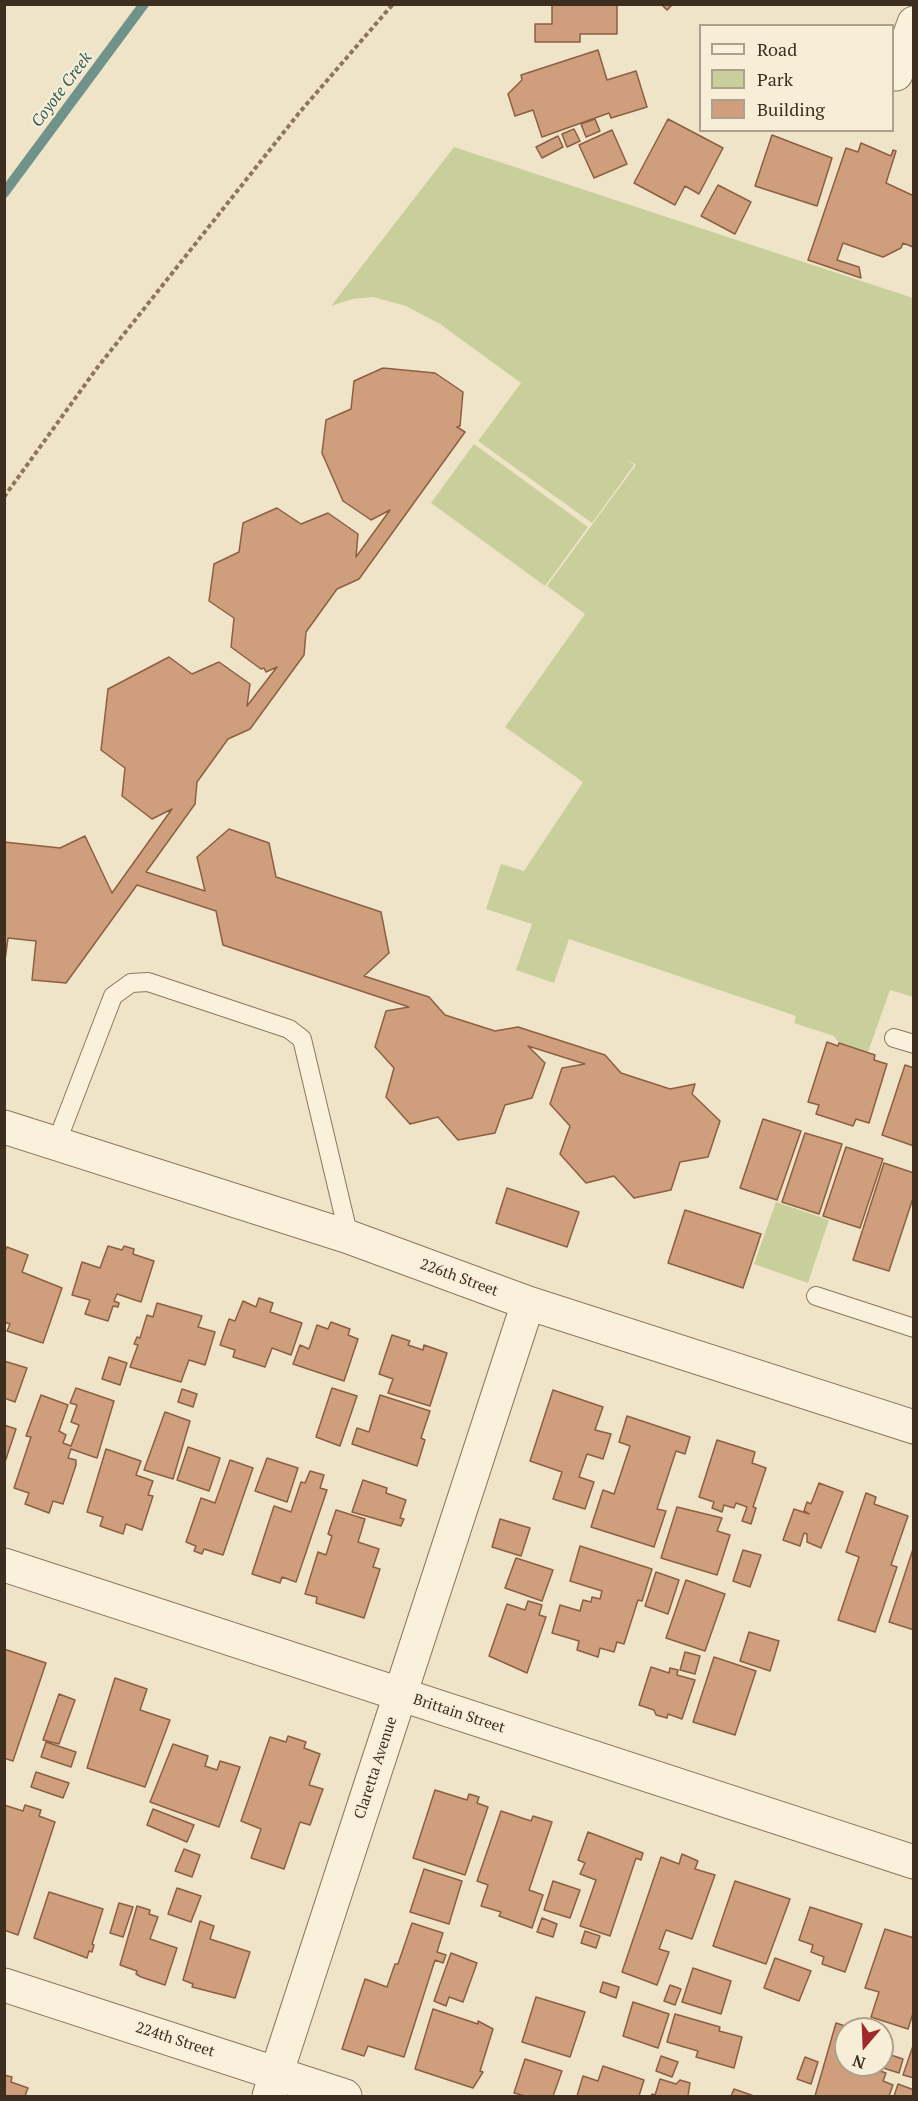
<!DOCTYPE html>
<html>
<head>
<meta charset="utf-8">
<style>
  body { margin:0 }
  #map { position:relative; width:918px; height:2101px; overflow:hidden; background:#f0e4c8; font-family:"PT Serif",serif }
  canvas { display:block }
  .frame { position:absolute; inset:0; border:6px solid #3d2e20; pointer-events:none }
  .legend { position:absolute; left:699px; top:24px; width:195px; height:108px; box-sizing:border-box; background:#f7eed8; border:2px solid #ada18e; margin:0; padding:8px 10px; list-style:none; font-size:18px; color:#3d2e20 }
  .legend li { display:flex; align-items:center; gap:12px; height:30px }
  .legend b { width:30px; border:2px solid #ada18e }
  .north { position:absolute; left:834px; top:2017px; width:60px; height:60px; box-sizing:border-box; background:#f7eed8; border:2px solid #ada18e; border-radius:50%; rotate:199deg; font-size:16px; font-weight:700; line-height:24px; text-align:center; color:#3d2e20 }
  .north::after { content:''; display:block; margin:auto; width:21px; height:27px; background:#9e2a2b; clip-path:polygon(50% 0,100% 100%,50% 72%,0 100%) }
</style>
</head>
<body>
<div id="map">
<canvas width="918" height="2101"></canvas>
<div class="frame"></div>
<ul class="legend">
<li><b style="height:8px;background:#faf1dc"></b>Road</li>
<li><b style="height:16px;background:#c9cf9b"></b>Park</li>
<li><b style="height:16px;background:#cf9f7d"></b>Building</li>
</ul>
<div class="north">N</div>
</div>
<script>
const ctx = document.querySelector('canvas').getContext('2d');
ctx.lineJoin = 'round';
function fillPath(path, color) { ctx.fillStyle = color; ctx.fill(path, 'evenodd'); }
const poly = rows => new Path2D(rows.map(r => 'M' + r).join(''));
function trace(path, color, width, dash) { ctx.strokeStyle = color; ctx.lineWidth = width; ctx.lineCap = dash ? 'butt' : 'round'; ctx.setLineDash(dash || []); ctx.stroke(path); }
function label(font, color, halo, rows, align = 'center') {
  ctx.font = font + ' "PT Serif",serif'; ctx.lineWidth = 4.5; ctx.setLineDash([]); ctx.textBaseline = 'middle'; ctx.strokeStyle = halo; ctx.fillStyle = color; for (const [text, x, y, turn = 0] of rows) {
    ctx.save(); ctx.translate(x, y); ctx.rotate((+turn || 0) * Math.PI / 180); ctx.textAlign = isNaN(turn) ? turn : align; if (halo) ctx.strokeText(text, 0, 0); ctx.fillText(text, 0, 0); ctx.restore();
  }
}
fillPath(poly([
  [454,147,913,298,913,997,890,990,868,1052,839,1043,834,1036,794,1023,796,1016,569,939,554,983,516,970,532,924,486,909,501,864,524,871,583,782,505,727,585,614,547,586,636,465,626,459,634,465,592,523,478,441,521,383,440,324,406,306,373,297,353,299,331,306],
  [474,444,588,527,545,586,431,503],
  [776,1202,829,1220,808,1283,754,1264]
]), '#c9cf9b');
trace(poly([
  [4,193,144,4]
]), '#6f938a', 10);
const building = poly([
  [552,4,617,4,617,34,580,34,580,42,535,42,535,24,552,24,552,4],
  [661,4,673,4,667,10,661,4],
  [598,50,607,80,636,71,647,107,611,118,609,113,542,137,533,110,515,116,508,94,522,80,521,75,598,50],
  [595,119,600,131,586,137,581,124,595,119],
  [668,119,723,148,699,194,685,186,675,205,634,183,668,119],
  [574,129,580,141,567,147,562,134,574,129],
  [612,130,627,164,594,178,579,145,612,130],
  [772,135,832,158,817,206,755,186,772,135],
  [558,136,563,147,542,158,536,147,558,136],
  [861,143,891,156,893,150,896,151,886,183,914,196,913,247,903,243,901,248,883,257,843,243,837,260,859,267,861,278,808,260,846,148,858,152,861,143],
  [718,185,751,202,735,234,701,216,718,185],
  [383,368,435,373,463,392,460,426,457,427,465,432,359,579,337,589,306,632,304,655,250,729,228,739,197,782,195,804,146,872,205,891,197,857,229,829,269,843,276,877,381,912,389,953,364,976,429,997,445,1015,495,1031,518,1027,605,1055,621,1073,670,1089,695,1084,692,1094,720,1121,708,1157,680,1162,671,1190,634,1198,614,1176,586,1183,560,1154,570,1126,550,1104,562,1068,585,1064,528,1046,545,1063,532,1098,505,1105,495,1133,458,1140,438,1117,410,1124,386,1097,394,1068,375,1047,386,1011,409,1007,223,945,216,911,137,885,66,983,32,980,36,941,8,938,4,968,4,842,60,848,85,836,112,893,172,809,152,819,122,796,125,768,101,750,108,689,169,657,192,674,219,662,250,684,247,706,277,667,266,672,264,668,261,669,231,647,234,618,209,601,214,564,239,552,243,523,277,508,301,524,328,513,358,534,356,557,390,510,371,520,343,501,322,453,326,420,351,409,354,381,383,368],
  [827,1042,838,1046,839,1043,875,1055,874,1060,887,1064,869,1123,856,1119,853,1126,816,1114,819,1105,808,1102,827,1042],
  [905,1065,914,1068,914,1146,882,1135,905,1065],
  [763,1119,801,1131,777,1200,740,1188,763,1119],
  [805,1133,842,1144,819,1214,782,1202,805,1133],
  [846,1147,883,1159,860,1228,823,1216,846,1147],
  [884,1163,914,1173,914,1195,889,1271,853,1260,884,1163],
  [507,1188,579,1212,567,1247,496,1223,507,1188],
  [685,1210,761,1234,743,1288,668,1263,685,1210],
  [108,1246,122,1250,124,1246,134,1249,133,1254,154,1261,141,1302,117,1294,114,1301,119,1303,118,1307,113,1306,108,1321,85,1314,90,1300,72,1295,82,1262,100,1268,108,1246],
  [7,1247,28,1255,22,1272,62,1288,43,1343,7,1331,10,1324,4,1322,4,1254,7,1247],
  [259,1298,273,1303,270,1312,302,1323,291,1355,272,1348,265,1367,233,1357,235,1350,220,1345,229,1319,235,1321,243,1301,256,1307,259,1298],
  [157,1303,202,1316,198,1327,215,1332,205,1365,189,1360,181,1382,130,1367,138,1345,134,1344,137,1337,140,1338,147,1315,153,1317,157,1303],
  [331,1322,350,1329,348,1335,358,1339,344,1381,293,1364,300,1345,309,1349,317,1325,328,1329,331,1322],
  [392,1335,410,1341,408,1345,423,1350,424,1345,447,1353,430,1406,388,1393,393,1379,379,1374,392,1335],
  [109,1357,127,1363,120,1385,102,1379,109,1357],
  [4,1361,27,1368,15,1402,4,1398,4,1361],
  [76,1388,114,1401,97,1458,71,1449,68,1458,76,1460,76,1465,63,1504,53,1501,49,1513,25,1504,29,1493,14,1488,31,1437,26,1436,41,1395,68,1405,59,1431,66,1435,63,1443,71,1446,79,1425,71,1422,77,1405,70,1403,76,1388],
  [332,1388,357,1396,340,1446,316,1437,332,1388],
  [182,1389,197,1394,193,1407,178,1402,182,1389],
  [553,1390,603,1407,595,1430,611,1434,603,1459,587,1454,579,1477,594,1482,585,1509,553,1499,562,1472,530,1461,553,1390],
  [380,1395,430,1411,421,1438,425,1440,417,1466,352,1444,357,1428,369,1432,380,1395],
  [165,1412,190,1421,173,1479,144,1470,165,1412],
  [627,1416,690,1437,685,1454,676,1451,657,1509,666,1511,654,1547,591,1527,603,1490,614,1494,630,1446,619,1442,627,1416],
  [4,1425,16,1429,4,1465,4,1425],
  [717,1440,755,1452,752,1463,766,1468,753,1507,756,1508,751,1524,742,1521,747,1507,736,1503,734,1508,724,1505,722,1512,712,1508,714,1502,699,1497,717,1440],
  [188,1447,220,1458,209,1491,177,1480,188,1447],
  [106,1449,141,1461,136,1475,153,1481,148,1495,153,1496,142,1530,126,1524,123,1534,100,1526,103,1517,87,1512,106,1449],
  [267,1458,298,1468,287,1502,255,1491,267,1458],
  [230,1460,253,1468,223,1555,204,1549,202,1554,194,1551,196,1546,186,1542,201,1498,215,1503,230,1460],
  [310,1471,324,1475,320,1488,327,1490,296,1582,282,1577,280,1583,252,1574,274,1506,291,1512,301,1482,305,1483,310,1471],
  [363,1480,387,1488,386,1493,406,1500,400,1518,404,1519,401,1526,352,1512,363,1480],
  [819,1483,843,1492,821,1548,807,1542,807,1534,804,1533,800,1546,783,1540,794,1509,809,1514,804,1511,807,1502,811,1504,819,1483],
  [866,1493,876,1497,874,1504,908,1516,891,1565,897,1567,875,1632,838,1620,859,1557,846,1552,866,1493],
  [677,1507,722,1518,717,1531,730,1535,717,1575,661,1558,677,1507],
  [336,1510,365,1519,358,1542,379,1549,373,1567,380,1569,364,1618,316,1603,317,1597,305,1594,318,1552,326,1555,332,1536,328,1534,336,1510],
  [500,1519,530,1528,521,1556,492,1547,500,1519],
  [580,1546,652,1569,642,1601,638,1600,624,1644,617,1642,614,1652,600,1648,598,1657,577,1650,579,1641,552,1633,560,1605,580,1611,583,1600,591,1602,592,1597,600,1599,602,1591,570,1581,580,1546],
  [914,1546,914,1630,889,1622,914,1546],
  [743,1550,761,1555,750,1587,733,1581,743,1550],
  [516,1558,553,1570,542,1601,505,1588,516,1558],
  [656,1572,679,1580,668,1614,645,1606,656,1572],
  [686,1580,725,1594,705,1651,666,1638,686,1580],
  [528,1601,542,1605,539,1615,546,1617,527,1673,489,1656,507,1604,525,1610,528,1601],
  [749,1632,779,1641,770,1671,740,1661,749,1632],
  [4,1649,46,1663,13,1761,4,1758,4,1649],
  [685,1652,700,1656,695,1674,680,1670,685,1652],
  [714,1657,756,1671,735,1735,693,1722,714,1657],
  [651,1667,669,1673,670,1668,678,1670,677,1675,695,1680,682,1719,668,1714,667,1718,656,1715,654,1710,639,1705,651,1667],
  [115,1678,147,1689,140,1710,170,1720,145,1787,87,1768,115,1678],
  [59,1694,75,1700,59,1744,43,1740,59,1694],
  [288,1736,306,1742,304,1748,320,1754,309,1785,323,1789,310,1825,300,1822,284,1869,251,1858,261,1829,241,1821,270,1737,286,1742,288,1736],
  [46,1742,76,1752,71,1767,41,1757,46,1742],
  [173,1744,208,1756,205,1766,217,1770,220,1761,240,1767,219,1827,150,1802,173,1744],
  [36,1772,69,1783,63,1798,31,1787,36,1772],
  [435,1790,467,1800,469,1794,479,1797,477,1803,488,1807,465,1875,413,1858,435,1790],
  [4,1805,23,1811,25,1805,41,1810,39,1816,55,1822,18,1935,4,1930,4,1805],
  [153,1809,194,1825,187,1842,147,1825,153,1809],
  [501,1811,531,1821,533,1816,552,1822,529,1890,543,1895,532,1928,499,1916,501,1912,481,1906,488,1885,477,1881,501,1811],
  [588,1832,643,1853,641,1860,636,1858,610,1936,580,1926,596,1880,580,1874,585,1863,578,1860,588,1832],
  [184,1849,200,1855,192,1877,175,1871,184,1849],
  [682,1854,698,1861,695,1869,715,1875,692,1939,666,1930,659,1949,669,1952,657,1985,622,1972,661,1857,679,1864,682,1854],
  [424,1869,462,1881,449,1924,410,1912,424,1869],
  [553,1881,580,1890,570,1918,544,1910,553,1881],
  [735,1881,790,1899,766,1964,713,1946,735,1881],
  [177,1888,201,1896,191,1922,168,1914,177,1888],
  [49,1892,103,1909,92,1944,94,1945,92,1952,89,1951,87,1958,34,1938,49,1892],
  [119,1903,133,1907,123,1937,110,1933,119,1903],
  [137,1906,150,1910,149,1914,158,1917,150,1939,177,1948,165,1985,141,1977,136,1974,137,1971,120,1965,137,1906],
  [810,1907,862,1924,845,1972,822,1964,824,1957,811,1952,813,1945,799,1940,810,1907],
  [542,1918,557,1924,553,1937,537,1932,542,1918],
  [200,1921,214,1926,210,1939,250,1952,235,1998,192,1987,193,1984,183,1980,200,1921],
  [412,1923,443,1933,437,1952,446,1955,443,1963,435,1960,404,2057,368,2046,364,2056,342,2049,365,1979,387,1987,395,1964,398,1964,412,1923],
  [885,1929,914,1938,914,2010,908,2029,871,2017,879,1992,865,1988,885,1929],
  [585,1931,600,1936,596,1948,581,1943,585,1931],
  [451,1953,477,1963,463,2002,449,1997,446,2006,434,2001,451,1953],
  [775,1958,811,1971,799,2001,764,1988,775,1958],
  [693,1968,731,1981,721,2014,682,2002,693,1968],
  [603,1982,619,1987,616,1998,600,1992,603,1982],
  [670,1985,681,1989,675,2005,664,2001,670,1985],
  [536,1997,585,2012,570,2057,522,2042,536,1997],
  [633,2002,669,2014,658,2048,623,2036,633,2002],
  [433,2009,478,2024,478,2021,493,2029,480,2071,483,2072,473,2088,415,2069,433,2009],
  [675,2014,720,2027,719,2031,742,2037,734,2068,696,2057,698,2051,667,2042,675,2014],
  [836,2023,854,2029,846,2029,846,2065,861,2065,886,2073,883,2081,893,2085,889,2096,815,2096,836,2023],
  [914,2043,914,2078,903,2075,914,2043],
  [882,2052,903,2059,899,2073,877,2066,882,2065,882,2052],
  [661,2056,678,2062,672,2077,656,2071,661,2056],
  [805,2057,818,2062,811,2084,797,2079,805,2057],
  [525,2059,562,2071,553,2096,525,2096,514,2093,525,2059],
  [603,2066,644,2080,639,2096,577,2096,583,2076,598,2081,603,2066],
  [4,2075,12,2077,11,2082,28,2088,25,2096,4,2096,4,2075],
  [660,2079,676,2084,680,2080,690,2083,688,2096,651,2096,652,2094,655,2095,660,2079],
  [898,2084,914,2090,914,2096,894,2096,898,2084],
  [734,2089,754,2096,731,2096,734,2089]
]);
fillPath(building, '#cf9f7d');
trace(building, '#8d5f41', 1.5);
const service = poly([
  [894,1038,914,1044],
  [56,1144,113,996,131,983,148,982,289,1029,302,1039,349,1237],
  [816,1296,914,1328]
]);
const minor = poly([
  [896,74,914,23],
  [4,1127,349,1237,528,1303,914,1427],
  [4,1565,914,1862],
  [4,1985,345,2096],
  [269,2096,528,1303]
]);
trace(service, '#8d765c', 20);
trace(minor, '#8d765c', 35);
trace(poly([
  [4,497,97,368,299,113,393,4]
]), '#8d765c', 4, [4.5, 3]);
trace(service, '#faf1dc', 18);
trace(minor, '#faf1dc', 33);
label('15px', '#3d2e20', '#f7eed8', [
  ["226th Street",459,1278,20],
  ["Brittain Street",459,1714,18],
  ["Claretta Avenue",376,1768,-72],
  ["224th Street",175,2040,18]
]);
label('italic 16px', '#2f5d5a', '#f7eed8', [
  ["Coyote Creek",62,90,-53]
]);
</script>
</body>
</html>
